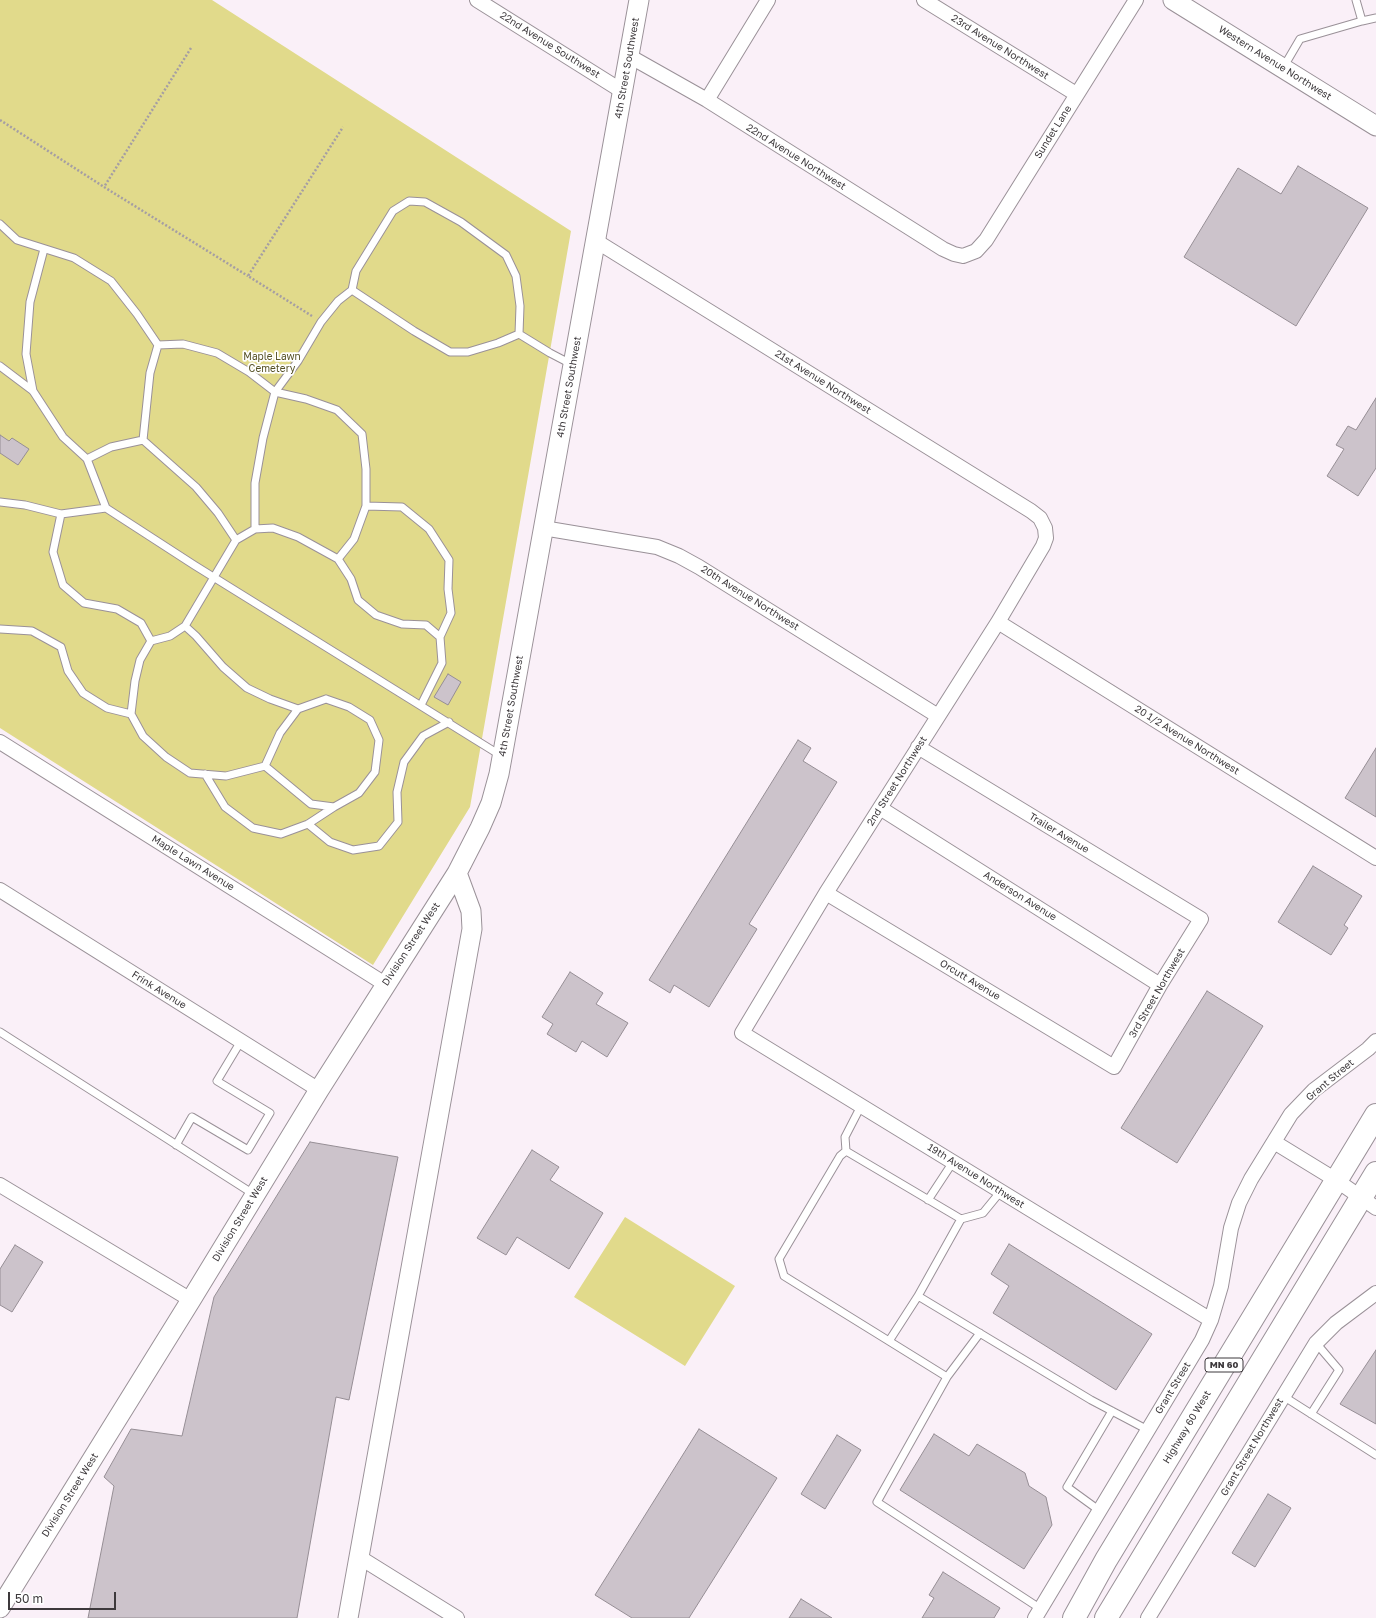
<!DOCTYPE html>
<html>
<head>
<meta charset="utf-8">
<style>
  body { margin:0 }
  #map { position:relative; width:1376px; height:1618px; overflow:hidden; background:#faf0f8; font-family:"Golos Text",sans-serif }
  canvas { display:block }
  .scale { position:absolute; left:8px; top:1592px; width:108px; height:18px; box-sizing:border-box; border:2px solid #3d393c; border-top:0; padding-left:5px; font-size:12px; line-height:14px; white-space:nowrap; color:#3d393c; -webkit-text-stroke:3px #fff; paint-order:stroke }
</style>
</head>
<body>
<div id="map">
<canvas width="1376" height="1618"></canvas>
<div class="scale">50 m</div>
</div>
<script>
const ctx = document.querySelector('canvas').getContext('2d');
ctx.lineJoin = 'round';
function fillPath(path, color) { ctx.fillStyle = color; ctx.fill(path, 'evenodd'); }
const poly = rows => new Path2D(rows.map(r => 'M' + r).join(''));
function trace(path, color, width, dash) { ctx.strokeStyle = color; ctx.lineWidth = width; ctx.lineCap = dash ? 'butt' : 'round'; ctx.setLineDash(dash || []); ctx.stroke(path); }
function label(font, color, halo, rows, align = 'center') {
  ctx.font = font + ' "Golos Text",sans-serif'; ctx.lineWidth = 3.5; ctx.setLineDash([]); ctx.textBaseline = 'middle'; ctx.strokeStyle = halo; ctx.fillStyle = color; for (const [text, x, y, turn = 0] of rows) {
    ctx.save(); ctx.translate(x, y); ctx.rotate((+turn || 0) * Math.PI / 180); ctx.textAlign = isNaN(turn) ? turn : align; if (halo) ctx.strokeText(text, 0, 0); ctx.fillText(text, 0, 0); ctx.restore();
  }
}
fillPath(poly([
  [0,0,212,0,571,231,470,807,373,965,0,728],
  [625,1217,735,1286,685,1366,574,1297]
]), '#e1da8b');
const building = poly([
  [1298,166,1368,208,1296,326,1184,257,1238,168,1281,194,1298,166],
  [1376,398,1376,468,1358,496,1327,476,1344,449,1336,445,1348,426,1356,430,1376,398],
  [0,435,9,441,12,438,29,449,18,465,0,453,0,435],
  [448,674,461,682,448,705,434,697,448,674],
  [798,740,811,748,803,761,837,782,749,924,757,929,709,1007,674,985,670,993,649,980,798,740],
  [1376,748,1376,817,1345,798,1376,748],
  [1313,866,1362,896,1344,925,1348,928,1331,955,1278,922,1313,866],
  [570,972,603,993,596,1004,628,1023,607,1057,582,1041,576,1052,547,1034,553,1024,542,1017,570,972],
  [1207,991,1263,1026,1177,1163,1121,1128,1207,991],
  [310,1142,398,1157,349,1400,336,1397,297,1618,88,1618,114,1486,104,1477,131,1429,182,1436,214,1297,310,1142],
  [532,1150,559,1167,550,1180,603,1213,569,1269,517,1237,506,1255,477,1238,532,1150],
  [1009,1244,1152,1334,1116,1390,993,1313,1009,1286,991,1274,1009,1244],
  [15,1245,43,1262,12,1312,0,1305,0,1269,15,1245],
  [1376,1350,1376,1424,1340,1404,1376,1350],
  [699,1429,777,1478,689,1618,632,1618,595,1595,699,1429],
  [934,1434,969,1456,977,1444,1025,1473,1029,1486,1046,1497,1052,1525,1024,1569,900,1490,934,1434],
  [837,1435,861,1450,825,1509,801,1494,837,1435],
  [1268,1494,1291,1508,1255,1567,1232,1553,1268,1494],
  [943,1572,1000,1608,994,1618,922,1618,934,1598,929,1595,943,1572],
  [801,1599,832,1618,789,1618,801,1599]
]);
fillPath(building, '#ccc3cb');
trace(building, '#968e95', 1);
const lane = poly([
  [1362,21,1376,18],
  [1283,68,1300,39,1362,21,1356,0],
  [0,224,17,240,74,258,111,281,137,314,158,345],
  [352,290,338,301,321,322,298,361,275,392,263,438,255,483,255,529,273,528,298,537,338,559,351,579,358,600,376,615,402,624,426,625,440,637,442,663,421,705],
  [519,334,498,343,468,352,450,352,414,331,352,290,356,271,393,211,409,201,425,202,461,222,506,255,516,276,520,306,519,334,550,353,573,365],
  [0,366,33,391,63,437,87,459,106,508,194,565,500,755],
  [33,391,26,354,30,302,44,249],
  [87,459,111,447,143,440],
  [0,502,25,505,61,514,106,508],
  [366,506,402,507,429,529,449,560,448,589,451,613,440,637],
  [61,514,53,552,63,585,84,603,117,609,141,623,151,641,170,636,185,626,236,540],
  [255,529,236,540,218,513,196,487,143,440,150,373,158,345,183,344,217,353,249,372,275,392,306,399,337,410,362,434,366,469,366,506,354,539,338,559],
  [185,626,196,636,223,667,247,688,270,699,298,709],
  [0,629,32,631,61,647,68,671,83,693,107,708,131,714,143,736,166,757,190,773,226,776,265,766],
  [326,699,349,707,370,720,379,740,375,772,359,793,334,807,311,804,265,766,280,733,298,709,326,699],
  [131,714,135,681,140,660,151,641],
  [205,774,225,807,253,828,281,834,308,824,334,807],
  [308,824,330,842,353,850,379,846,398,822,397,792,404,762,423,736,449,722],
  [0,1032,255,1195],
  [176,1145,192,1117,248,1150,270,1113,217,1081,241,1041],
  [846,1151,845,1137,861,1106],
  [928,1200,953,1162],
  [961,1219,983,1213,1001,1191],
  [889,1341,918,1296],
  [947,1377,980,1333],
  [1283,1396,1376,1455],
  [1311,1414,1339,1370,1316,1343],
  [1100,1511,1067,1487,1112,1411],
  [1041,1609,877,1502,947,1377,784,1276,779,1259,840,1156,846,1151,961,1219,918,1296,1091,1400,1148,1430]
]);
const street = poly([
  [477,0,622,91],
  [924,0,1076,94],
  [629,56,707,100,943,249,954,254,963,256,976,251,986,240,1136,0],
  [707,100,768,0],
  [596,241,1031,511,1040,518,1045,528,1046,538,1043,546,998,622,826,893,742,1033,1211,1320],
  [543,528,657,547,679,556,699,567,938,716],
  [998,622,1376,858],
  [0,742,385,984],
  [880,808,1160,985],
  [0,890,319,1090],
  [826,893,1114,1067,1160,985,1201,919,918,747],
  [1274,1142,1336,1180,1376,1208],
  [0,1185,191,1300],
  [359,1557,457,1618],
  [1035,1618,1202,1340,1211,1320,1221,1286,1231,1228,1239,1203,1251,1179,1291,1114,1314,1090,1368,1049,1376,1041],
  [1148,1618,1316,1343,1336,1323,1376,1293]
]);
const secondary = poly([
  [1173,0,1376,126],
  [457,873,480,828,491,803,499,774,639,0],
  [0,1608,191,1300,319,1090,457,873,471,911,472,929,348,1618]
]);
const primary = poly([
  [1074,1618,1106,1560,1376,1115],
  [1106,1618,1376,1173]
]);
trace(lane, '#9a9198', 9);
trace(street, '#9a9198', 16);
trace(secondary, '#9a9198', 21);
trace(primary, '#9a9198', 24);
trace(poly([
  [191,48,104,187,248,276],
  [0,120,104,187],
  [312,316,248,276,343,127]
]), '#a59ea3', 2.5, [2, 2]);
trace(lane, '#fff', 7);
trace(street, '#fff', 14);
trace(secondary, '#fff', 19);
trace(primary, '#fff', 22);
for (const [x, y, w] of [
  [1224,1365,38]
]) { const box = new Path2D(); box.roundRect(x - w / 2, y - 7, w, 14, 3); ctx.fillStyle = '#fff'; ctx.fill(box); trace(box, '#3d393c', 1); }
label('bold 9px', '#3d393c', null, [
  ["MN 60",1224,1365]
]);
label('10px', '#3d393c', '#fff', [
  ["22nd Avenue Southwest",550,45,32],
  ["23rd Avenue Northwest",1000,47,32],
  ["Western Avenue Northwest",1275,63,32],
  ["4th Street Southwest",627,68,-80],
  ["Sundet Lane",1053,132,-58],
  ["22nd Avenue Northwest",796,157,32],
  ["21st Avenue Northwest",823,382,32],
  ["4th Street Southwest",569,387,-80],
  ["20th Avenue Northwest",750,598,32],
  ["4th Street Southwest",511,706,-80],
  ["20 1/2 Avenue Northwest",1187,740,32],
  ["2nd Street Northwest",897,781,-58],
  ["Trailer Avenue",1059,833,31],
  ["Maple Lawn Avenue",193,863,32],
  ["Anderson Avenue",1020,896,32],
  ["Division Street West",411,944,-57],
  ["Orcutt Avenue",970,980,31],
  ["Frink Avenue",159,990,32],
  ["3rd Street Northwest",1157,993,-60],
  ["Grant Street",1330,1080,-40],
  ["19th Avenue Northwest",976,1176,32],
  ["Division Street West",240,1219,-59],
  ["Grant Street",1173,1388,-59],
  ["Highway 60 West",1187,1427,-59],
  ["Grant Street Northwest",1252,1447,-59],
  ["Division Street West",70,1495,-58]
]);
label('10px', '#555125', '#fff', [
  ["Maple Lawn",272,357],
  ["Cemetery",272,369]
]);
</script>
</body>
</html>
